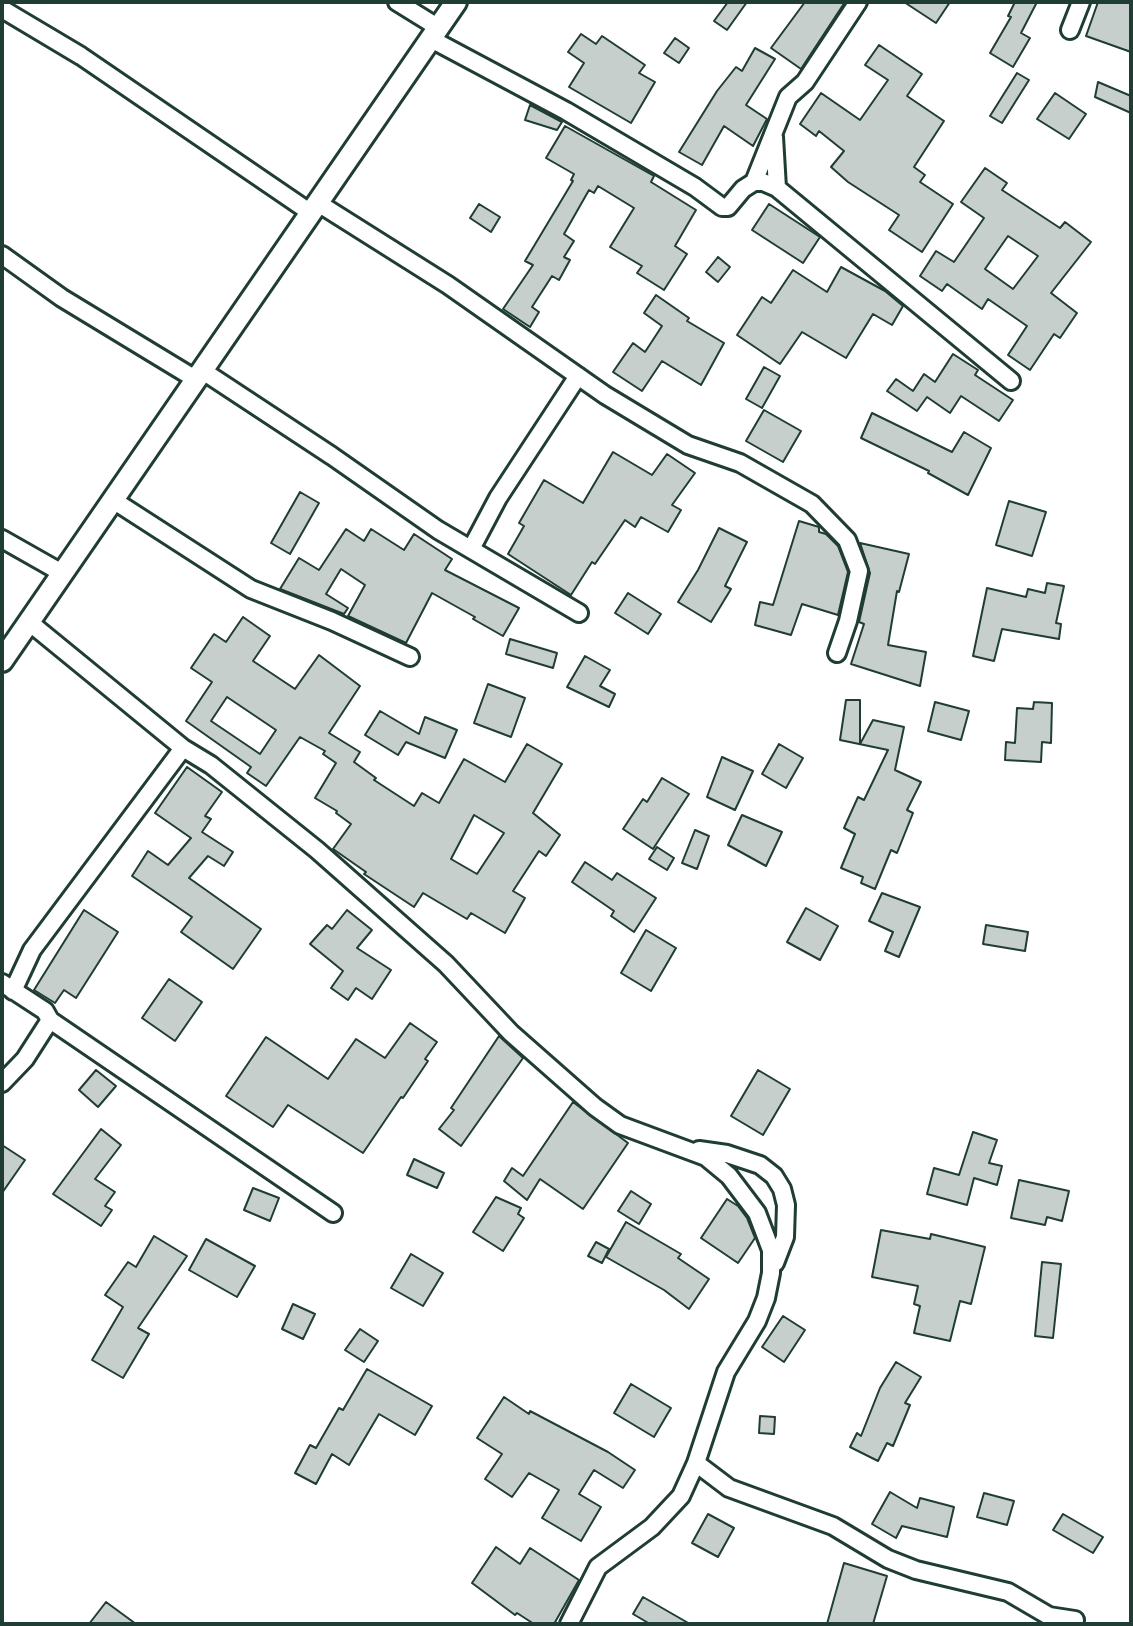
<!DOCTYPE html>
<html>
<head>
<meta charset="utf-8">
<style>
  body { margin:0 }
  #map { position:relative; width:1133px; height:1626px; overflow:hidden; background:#fff; font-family:"Playpen Sans",sans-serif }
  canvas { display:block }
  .frame { position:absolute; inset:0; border:4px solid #1f3d34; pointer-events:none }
</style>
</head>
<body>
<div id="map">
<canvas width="1133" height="1626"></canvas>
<div class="frame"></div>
</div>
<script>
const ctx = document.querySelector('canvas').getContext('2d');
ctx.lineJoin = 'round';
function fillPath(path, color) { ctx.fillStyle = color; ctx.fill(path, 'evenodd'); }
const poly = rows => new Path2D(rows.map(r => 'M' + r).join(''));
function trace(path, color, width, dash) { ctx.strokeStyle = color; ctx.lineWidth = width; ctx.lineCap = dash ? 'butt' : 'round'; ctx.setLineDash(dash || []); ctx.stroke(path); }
const building = poly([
  [728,2,747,2,727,30,714,21,728,2],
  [805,2,845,2,801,69,771,48,805,2],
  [904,2,950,2,936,23,904,2],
  [1015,2,1037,2,1021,33,1030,38,1013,67,990,53,1011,17,1008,16,1015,2],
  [1098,2,1131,2,1131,52,1086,36,1098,2],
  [581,34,596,44,602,36,645,65,639,73,655,82,631,123,569,87,584,63,568,52,581,34],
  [675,38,689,48,679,63,664,53,675,38],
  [879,45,922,74,907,96,944,121,914,167,925,175,920,182,953,204,922,252,889,230,899,215,848,182,831,167,844,151,819,131,816,136,800,124,821,93,860,120,888,80,865,65,879,45],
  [755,48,775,59,746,105,767,119,753,146,724,126,702,165,679,152,717,91,736,67,742,71,755,48],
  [1017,73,1029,80,1002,123,990,116,1017,73],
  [1098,82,1131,96,1131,113,1095,97,1098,82],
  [1055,93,1086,114,1069,139,1037,119,1055,93],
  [530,105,562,122,557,130,525,120,530,105],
  [565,126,654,176,651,182,696,210,675,246,687,254,664,290,637,273,642,266,610,247,634,208,598,186,594,193,589,190,564,234,574,241,564,257,570,260,559,280,552,276,532,307,539,312,530,327,503,309,533,265,525,261,573,181,571,180,574,174,546,158,565,126],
  [985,168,1007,183,1002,190,1060,228,1065,222,1091,242,1051,293,1077,313,1060,338,1054,334,1030,370,1008,355,1027,326,988,299,982,309,947,284,942,291,920,276,936,251,954,262,984,218,961,202,985,168],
  [1008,236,1038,256,1013,289,985,269,1008,236],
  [479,204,500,217,491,232,470,218,479,204],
  [769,204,820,237,803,263,752,230,769,204],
  [718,257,730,267,718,282,706,272,718,257],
  [841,267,885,291,903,306,892,325,873,314,846,358,802,332,780,364,737,335,762,297,771,303,793,270,827,292,841,267],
  [656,295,689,318,687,321,724,343,701,385,662,361,642,391,613,372,633,343,645,352,662,326,644,313,656,295],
  [953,354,978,370,975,375,1013,400,999,421,961,396,950,413,927,397,917,411,887,391,896,379,913,391,924,374,935,382,953,354],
  [764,367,780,376,762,408,746,399,764,367],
  [764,410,801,431,783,462,746,441,764,410],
  [872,413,952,452,964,432,991,448,968,495,928,473,929,471,861,438,872,413],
  [613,452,652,475,667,454,695,473,672,505,681,510,668,532,641,517,635,527,625,520,595,564,592,562,571,595,508,554,524,526,519,523,544,480,583,503,613,452],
  [300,492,319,503,290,554,271,543,300,492],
  [1009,501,1046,512,1032,556,996,545,1009,501],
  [799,521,819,527,819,532,826,534,838,546,848,572,838,615,802,604,791,635,755,625,760,602,773,605,799,521],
  [719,528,747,542,725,586,731,589,711,622,678,602,698,570,719,528],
  [346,529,364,541,371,529,404,550,414,534,452,559,445,570,519,608,503,636,473,619,475,617,432,593,406,643,348,616,365,585,341,569,326,594,348,608,344,614,280,589,299,558,319,570,346,529],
  [860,543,909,554,899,592,897,591,888,645,926,652,920,686,851,664,864,624,859,622,870,573,860,543],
  [1047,583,1064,586,1056,623,1061,624,1059,639,1002,629,994,661,973,656,987,588,1026,597,1028,589,1045,593,1047,583],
  [628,593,661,614,648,634,615,613,628,593],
  [243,617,270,636,253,661,295,689,319,655,360,686,329,733,360,752,354,762,376,778,374,780,414,806,422,793,439,803,464,759,505,782,527,744,562,764,533,813,560,835,546,856,539,851,513,891,525,898,505,933,471,913,467,919,423,893,414,907,364,874,366,872,333,849,351,824,336,813,337,811,315,798,336,763,323,754,325,751,300,737,266,786,247,773,251,767,186,721,212,682,191,668,214,634,226,642,243,617],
  [227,697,276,730,260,754,211,721,227,697],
  [474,815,504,833,477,874,451,859,474,815],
  [510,639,557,653,553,668,506,654,510,639],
  [585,656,610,670,600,686,615,694,609,707,567,687,585,656],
  [488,684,525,698,511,737,474,723,488,684],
  [846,700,860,700,860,744,873,720,904,727,895,770,921,782,907,810,913,813,897,853,891,850,875,889,861,883,863,877,841,868,855,834,844,828,858,797,864,800,888,750,840,740,846,700],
  [935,702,969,711,961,740,928,731,935,702],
  [1034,702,1052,703,1051,743,1042,742,1041,762,1005,760,1006,742,1015,743,1017,708,1033,709,1034,702],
  [380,711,419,734,425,717,457,730,445,758,406,742,398,755,365,735,380,711],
  [779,744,803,758,786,788,762,774,779,744],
  [722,757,753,771,735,810,707,797,722,757],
  [187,767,222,792,205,816,211,819,202,832,233,852,224,866,208,856,189,878,261,929,233,969,181,932,192,917,132,876,148,851,168,865,191,838,155,813,187,767],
  [662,778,689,794,653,849,623,829,643,799,647,802,662,778],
  [742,815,782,832,766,866,728,845,742,815],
  [695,830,709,836,697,869,682,863,695,830],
  [657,847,674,858,667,870,649,859,657,847],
  [585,862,612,880,617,873,656,898,634,932,611,916,614,911,572,882,585,862],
  [882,893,920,907,899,957,885,951,893,932,869,921,882,893],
  [806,908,838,926,820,960,787,942,806,908],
  [84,910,118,932,76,998,64,990,55,1003,34,990,84,910],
  [347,910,372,930,357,948,391,970,372,999,356,988,348,1000,331,988,343,971,310,944,327,925,332,929,347,910],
  [986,925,1028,932,1025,951,983,944,986,925],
  [646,930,676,948,651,991,621,973,646,930],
  [169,979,202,1002,175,1041,142,1018,169,979],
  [410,1023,437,1042,425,1059,428,1061,403,1098,401,1097,363,1153,288,1105,273,1127,226,1096,266,1037,328,1079,356,1039,385,1058,410,1023],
  [499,1036,523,1058,461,1146,439,1129,454,1110,451,1108,499,1036],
  [96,1070,116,1086,98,1107,79,1090,96,1070],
  [758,1070,790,1089,763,1135,731,1116,758,1070],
  [573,1102,628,1143,583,1209,540,1179,527,1200,504,1181,512,1168,523,1176,573,1102],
  [101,1129,121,1145,95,1179,115,1192,105,1206,112,1210,101,1226,53,1194,101,1129],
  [973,1132,997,1140,989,1163,1002,1166,997,1185,974,1178,967,1205,927,1194,934,1168,959,1175,973,1132],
  [2,1145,25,1160,2,1193,2,1145],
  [414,1159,444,1173,437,1188,407,1175,414,1159],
  [1019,1180,1069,1191,1062,1221,1047,1217,1045,1225,1011,1218,1019,1180],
  [253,1188,279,1198,270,1221,244,1210,253,1188],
  [631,1191,651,1204,639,1224,618,1211,631,1191],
  [496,1197,521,1208,518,1214,524,1218,503,1251,473,1232,496,1197],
  [727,1199,738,1206,747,1218,755,1238,738,1263,701,1238,727,1199],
  [626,1222,681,1254,678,1258,709,1279,689,1309,664,1290,606,1257,626,1222],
  [881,1230,930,1239,931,1234,985,1247,971,1304,960,1301,950,1341,914,1333,920,1306,914,1304,918,1286,872,1277,881,1230],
  [154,1236,187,1256,138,1328,149,1334,123,1378,92,1360,123,1307,105,1295,128,1262,136,1267,154,1236],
  [206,1239,255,1266,237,1297,189,1270,206,1239],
  [596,1242,609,1249,602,1263,588,1256,596,1242],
  [411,1254,443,1273,423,1306,391,1288,411,1254],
  [1042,1262,1061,1264,1053,1338,1035,1336,1042,1262],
  [293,1304,315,1314,303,1339,282,1329,293,1304],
  [783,1316,805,1330,784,1362,762,1347,783,1316],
  [360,1329,378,1341,364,1362,345,1350,360,1329],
  [896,1362,921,1377,905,1403,910,1405,893,1446,887,1443,878,1461,850,1447,857,1433,861,1436,880,1388,896,1362],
  [367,1369,432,1406,415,1435,379,1414,349,1465,332,1454,316,1484,295,1473,310,1445,316,1448,339,1408,343,1410,367,1369],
  [631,1384,671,1408,654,1437,614,1413,631,1384],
  [504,1397,529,1414,530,1411,608,1452,635,1470,623,1488,594,1470,579,1494,601,1507,581,1541,542,1518,559,1490,529,1473,512,1497,485,1479,502,1454,477,1438,504,1397],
  [760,1416,775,1417,774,1434,759,1433,760,1416],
  [890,1492,917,1508,920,1498,954,1507,947,1537,902,1526,896,1538,872,1524,890,1492],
  [984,1493,1014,1501,1007,1525,977,1517,984,1493],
  [708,1514,734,1528,718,1557,692,1543,708,1514],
  [1063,1514,1103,1537,1093,1553,1053,1530,1063,1514],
  [496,1547,520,1564,530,1548,579,1580,554,1624,534,1624,517,1613,515,1615,472,1583,496,1547],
  [844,1563,887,1576,873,1624,827,1624,844,1563],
  [643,1597,690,1624,650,1624,633,1614,643,1597],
  [106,1602,136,1624,89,1624,106,1602]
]);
fillPath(building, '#c7cfcc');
trace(building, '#1f3d34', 2);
const minor = poly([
  [397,2,439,28],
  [2,9,81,56,311,213],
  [1070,30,1081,2],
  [431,39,566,111,695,187,722,207,728,207,743,189,754,182,763,182,777,188,1011,381],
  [774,137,777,188],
  [754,182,788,97,805,82,858,2],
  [318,203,448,285,605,395,688,445,740,463,812,504,847,540,859,571,848,621,837,653],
  [2,255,62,298,197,380],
  [203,371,332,456,438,530,579,613],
  [113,500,251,589,332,621,410,657],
  [2,539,62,573],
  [471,549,498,498,578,376],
  [29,622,183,748,211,765,317,850,446,964,511,1033,595,1107,620,1125,706,1157,729,1176,757,1213,771,1250,771,1273,766,1298,757,1321,726,1372,696,1463,681,1496,652,1527,598,1567,569,1624],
  [2,983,45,1011,50,1020,25,1059,2,1083],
  [13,991,32,950,183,748],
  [50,1020,333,1213],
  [699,1150,727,1154,760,1165,774,1176,782,1189,786,1205,785,1237,775,1263],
  [696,1463,729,1488,833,1526,888,1559,916,1570,1008,1592,1049,1616,1075,1620]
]);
const tertiary = poly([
  [2,661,456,2]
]);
trace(minor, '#1f3d34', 22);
trace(tertiary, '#1f3d34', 26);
trace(minor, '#fff', 16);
trace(tertiary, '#fff', 20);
</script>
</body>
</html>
